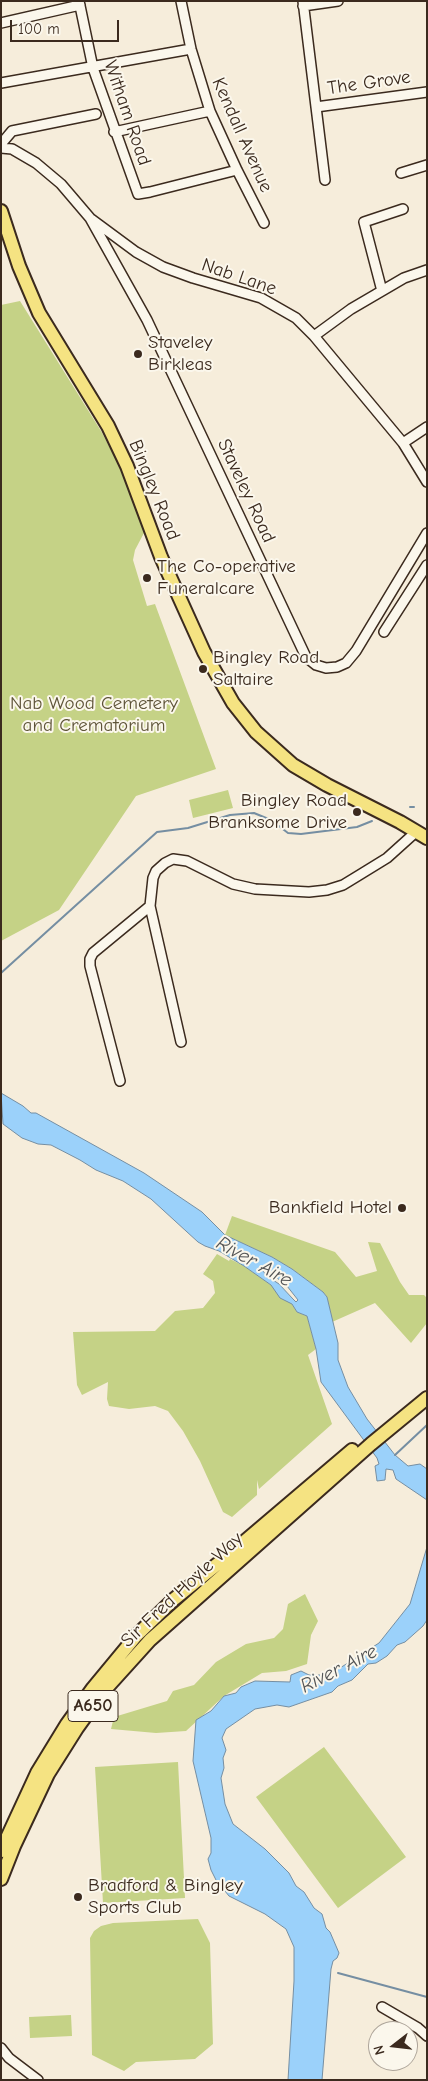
<!DOCTYPE html>
<html>
<head>
<meta charset="utf-8">
<style>
  body { margin:0 }
  #map { position:relative; width:428px; height:2081px; overflow:hidden; background:#f6eddb; font-family:"Comic Neue",sans-serif }
  canvas { display:block }
  .frame { position:absolute; inset:0; border:2px solid #3b2a1e; pointer-events:none }
  .north { position:absolute; left:368px; top:2021px; width:50px; height:50px; box-sizing:border-box; background:#fbf7ec; border:1px solid #aea59a; border-radius:50%; rotate:254deg; font-size:14px; font-weight:700; line-height:20px; text-align:center; color:#3b2a1e }
  .north::after { content:''; display:block; margin:auto; width:18px; height:22px; background:#3b2a1e; clip-path:polygon(50% 0,100% 100%,50% 72%,0 100%) }
  .scale { position:absolute; left:10px; top:20px; width:109px; height:22px; box-sizing:border-box; border:2px solid #3b2a1e; border-top:0; padding-left:6px; font-size:15px; line-height:18px; white-space:nowrap; color:#3b2a1e; -webkit-text-stroke:4px #fbf7ec; paint-order:stroke }
</style>
</head>
<body>
<div id="map">
<canvas width="428" height="2081"></canvas>
<div class="frame"></div>
<div class="north">N</div>
<div class="scale">100 m</div>
</div>
<script>
const ctx = document.querySelector('canvas').getContext('2d');
ctx.lineJoin = 'round';
function fillPath(path, color) { ctx.fillStyle = color; ctx.fill(path, 'evenodd'); }
const poly = rows => new Path2D(rows.map(r => 'M' + r).join(''));
function trace(path, color, width, dash) { ctx.strokeStyle = color; ctx.lineWidth = width; ctx.lineCap = dash ? 'butt' : 'round'; ctx.setLineDash(dash || []); ctx.stroke(path); }
function label(font, color, halo, rows, align = 'center') {
  ctx.font = font + ' "Comic Neue",sans-serif'; ctx.lineWidth = 4; ctx.setLineDash([]); ctx.textBaseline = 'middle'; ctx.strokeStyle = halo; ctx.fillStyle = color; for (const [text, x, y, turn = 0] of rows) {
    ctx.save(); ctx.translate(x, y); ctx.rotate((+turn || 0) * Math.PI / 180); ctx.textAlign = isNaN(turn) ? turn : align; if (halo) ctx.strokeText(text, 0, 0); ctx.fillText(text, 0, 0); ctx.restore();
  }
}
fillPath(poly([
  [20,301,101,431,122,470,145,531,135,550,133,560,147,606,155,604,216,769,136,796,59,910,1,941,1,305],
  [228,790,233,808,193,818,189,800],
  [232,1216,335,1252,356,1277,377,1271,368,1242,380,1243,400,1282,409,1295,424,1295,427,1298,427,1323,411,1343,375,1303,332,1322,327,1297,323,1292,292,1269,272,1257,225,1235],
  [217,1254,229,1261,230,1259,244,1266,271,1285,292,1304,297,1312,307,1316,316,1349,308,1355,332,1424,259,1489,257,1480,257,1495,232,1517,223,1512,200,1461,183,1431,168,1411,155,1406,129,1409,109,1406,107,1399,108,1382,82,1395,77,1385,73,1332,155,1331,175,1311,203,1308,215,1293,213,1281,203,1274],
  [305,1594,318,1621,311,1635,307,1664,286,1671,262,1673,224,1696,186,1731,156,1733,111,1729,114,1717,167,1701,173,1691,194,1685,216,1662,246,1644,274,1638,283,1629,288,1604],
  [324,1747,406,1857,338,1908,256,1797],
  [178,1762,185,1898,103,1903,95,1767],
  [198,1919,210,1943,213,2044,195,2059,136,2062,124,2071,92,2055,90,1938,94,1931,101,1926,113,1923],
  [71,2015,72,2036,30,2038,29,2017]
]), '#c5d286');
const water = poly([
  [1,1093,23,1106,31,1113,36,1113,144,1173,202,1212,225,1235,272,1257,292,1269,323,1292,327,1297,338,1343,338,1360,348,1387,367,1419,395,1455,408,1466,420,1464,427,1469,427,1500,396,1479,393,1470,386,1469,385,1480,377,1481,375,1466,379,1464,377,1458,321,1382,316,1349,307,1316,297,1312,292,1304,280,1298,271,1285,244,1266,219,1251,205,1246,198,1242,151,1199,123,1181,96,1170,80,1160,51,1145,38,1144,22,1138,3,1124,1,1093],
  [266,1269,287,1286,298,1300,296,1302,293,1299,279,1284,267,1276,263,1271,266,1269],
  [427,1547,427,1620,423,1626,405,1642,397,1645,387,1656,376,1663,368,1664,352,1680,338,1686,332,1692,289,1707,277,1705,255,1709,226,1729,222,1738,226,1750,223,1758,224,1768,221,1778,225,1804,233,1824,265,1849,289,1873,296,1886,304,1892,314,1908,322,1914,326,1928,330,1932,339,1953,337,1958,333,1961,331,1969,322,2080,288,2080,294,1981,294,1947,286,1929,265,1914,229,1896,216,1880,211,1870,208,1859,211,1853,211,1838,193,1761,196,1720,211,1711,224,1696,236,1693,241,1687,255,1681,290,1682,291,1675,301,1671,309,1675,322,1675,340,1668,379,1643,410,1604,427,1547]
]);
fillPath(water, '#9bd1fa');
trace(water, '#758ea2', 1);
trace(poly([
  [410,807,414,807],
  [1,973,157,832,188,828,230,815,254,813,271,820,288,833,301,834,357,827,372,821],
  [395,1455,427,1425],
  [338,1973,427,1997]
]), '#758ea2', 2);
const minor = poly([
  [79,1,93,68,138,194,150,192,237,170],
  [181,1,191,49,210,111,237,170,264,223],
  [303,1,325,180],
  [303,6,338,1],
  [1,23,80,5],
  [1,83,191,49],
  [316,107,427,92],
  [114,132,210,111],
  [1,144,12,131,96,114],
  [1,148,12,149,36,163,61,184,90,218,136,252,163,267,193,278,261,298,296,318,314,336,403,443,427,482],
  [401,173,427,165],
  [90,218,147,320,306,657,316,665,326,668,337,667,346,663,356,651,427,533],
  [382,291,364,222,403,209],
  [314,336,351,309,404,278,427,270],
  [403,443,427,427],
  [384,632,427,565],
  [150,906,181,1042],
  [120,1081,90,966,90,959,93,953,150,906,153,878,156,871,165,863,173,859,187,861,233,884,255,889,309,892,327,890,343,885,361,874,387,858,417,831],
  [382,2007,418,2028,427,2036],
  [1,2048,9,2058,38,2080]
]);
const highway = poly([
  [1,211,19,266,39,313,108,426,127,466,161,557,204,652,233,703,256,732,293,765,327,785,400,822,427,838],
  [1,1851,37,1773,67,1724,93,1688,136,1636,173,1600,225,1558,352,1450],
  [1,1879,14,1846,48,1774,77,1728,103,1692,150,1640,371,1444,427,1398]
]);
trace(minor, '#3b2a1e', 12);
trace(highway, '#3b2a1e', 16);
trace(minor, '#fbf7ec', 9);
trace(highway, '#f5e382', 12);
for (const [x, y, r, color] of [
  [138,354,5,"#3b2a1e"],
  [147,578,5,"#3b2a1e"],
  [203,669,5,"#3b2a1e"],
  [357,812,5,"#3b2a1e"],
  [402,1208,5,"#3b2a1e"],
  [78,1897,5,"#3b2a1e"]
]) { const dot = new Path2D(); dot.arc(x, y, r, 0, 2 * Math.PI); ctx.fillStyle = color; ctx.fill(dot); trace(dot, '#fbf7ec', 2); }
for (const [x, y, w] of [
  [93,1706,50]
]) { const box = new Path2D(); box.roundRect(x - w / 2, y - 15.5, w, 31, 4); ctx.fillStyle = '#fbf7ec'; ctx.fill(box); trace(box, '#3b2a1e', 1); }
label('bold 18px', '#3b2a1e', null, [
  ["A650",93,1706]
]);
label('19px', '#3b2a1e', '#fbf7ec', [
  ["The Grove",369,83,-8],
  ["Witham Road",127,113,71],
  ["Kendall Avenue",242,135,66],
  ["Nab Lane",239,277,19],
  ["Bingley Road",154,490,68],
  ["Staveley Road",246,491,65],
  ["Sir Fred Hoyle Way",182,1590,-43]
]);
label('19px', '#3b2a1e', '#fbf7ec', [
  ["Staveley",148,343],
  ["Birkleas",148,365],
  ["The Co-operative",157,567],
  ["Funeralcare",157,589],
  ["Bingley Road",213,658],
  ["Saltaire",213,680],
  ["Bingley Road",347,801,"right"],
  ["Branksome Drive",347,823,"right"],
  ["Bankfield Hotel",392,1208,"right"],
  ["Bradford & Bingley",88,1886],
  ["Sports Club",88,1908]
], 'left');
label('19px', '#5e5438', '#fbf7ec', [
  ["Nab Wood Cemetery",94,704],
  ["and Crematorium",94,726]
]);
label('italic 20px', '#535455', '#fbf7ec', [
  ["River Aire",254,1262,29],
  ["River Aire",339,1669,-27]
]);
</script>
</body>
</html>
